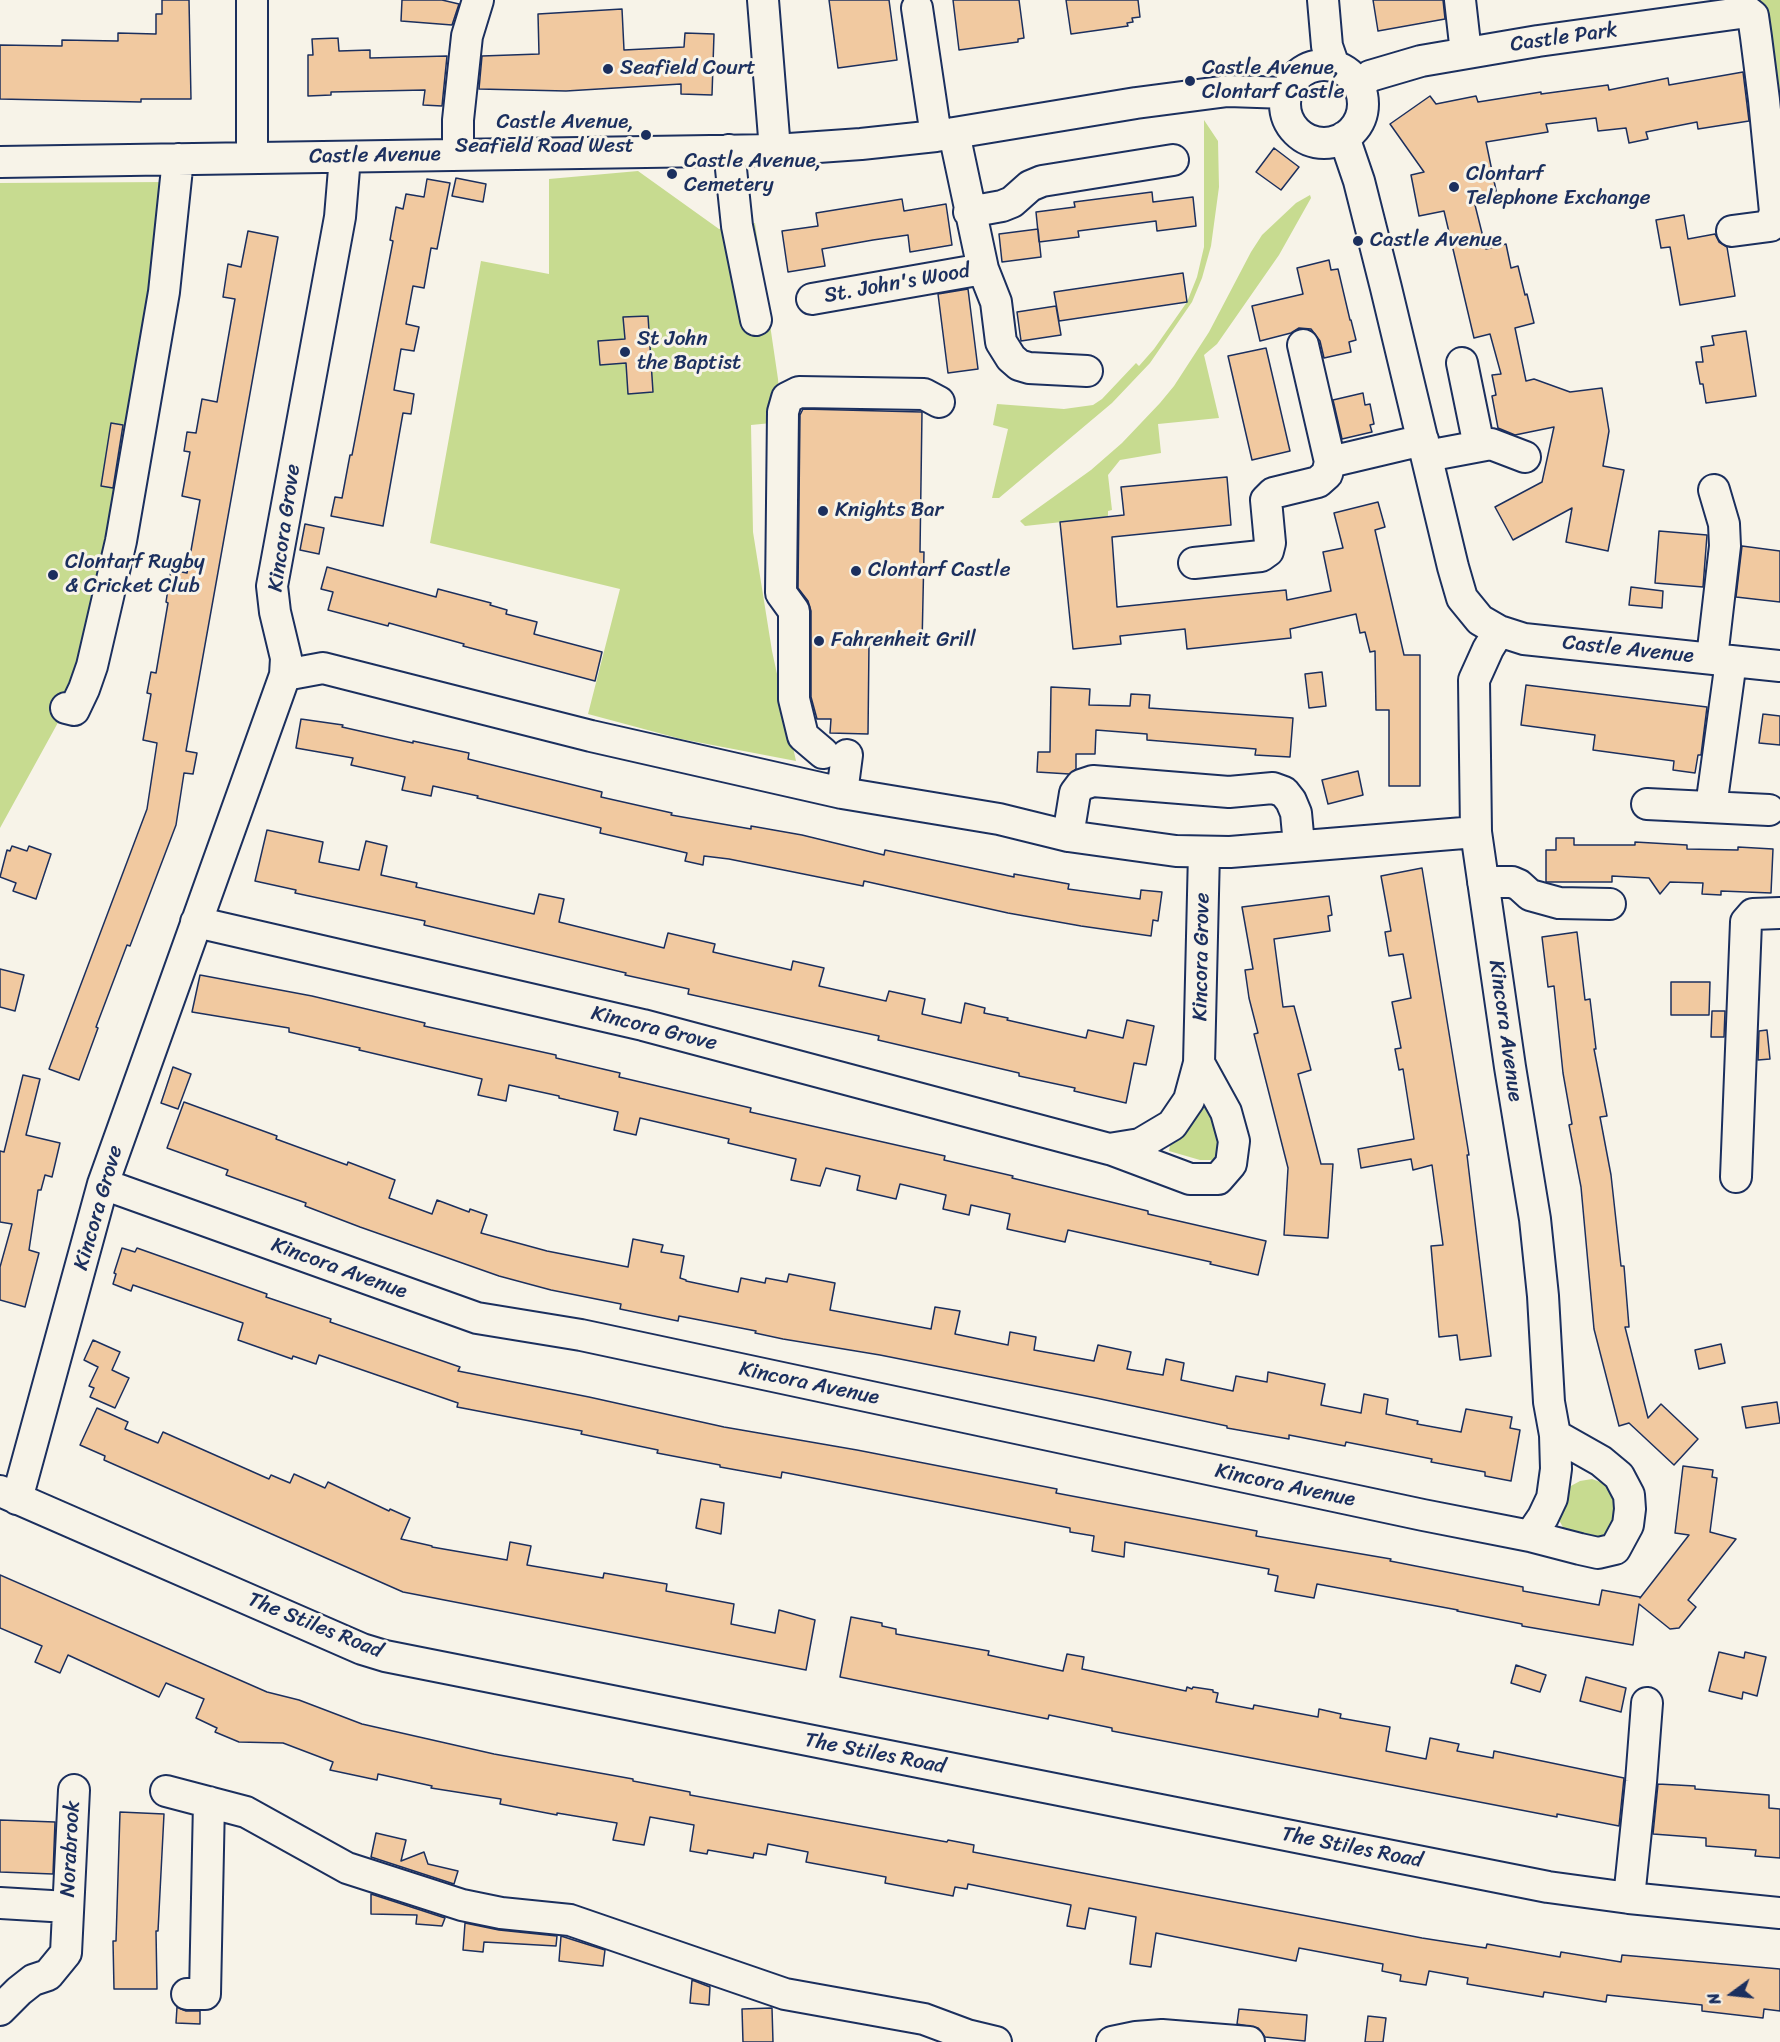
<!DOCTYPE html>
<html>
<head>
<meta charset="utf-8">
<style>
  body { margin:0 }
  #map { position:relative; width:1780px; height:2042px; overflow:hidden; background:#f7f3e8; font-family:Sriracha,sans-serif }
  canvas { display:block }
  .north { position:absolute; left:1702px; top:1964px; width:60px; height:60px; -webkit-text-stroke:4px #f7f3e8; paint-order:stroke; rotate:255deg; font-size:16px; font-weight:700; line-height:24px; text-align:center; color:#1b2f5e }
  .north::after { content:''; display:block; margin:auto; width:21px; height:27px; background:#1b2f5e; clip-path:polygon(50% 0,100% 100%,50% 72%,0 100%) }
</style>
</head>
<body>
<div id="map">
<canvas width="1780" height="2042"></canvas>
<div class="north">N</div>
</div>
<script>
const ctx = document.querySelector('canvas').getContext('2d');
ctx.lineJoin = 'round';
function fillPath(path, color) { ctx.fillStyle = color; ctx.fill(path, 'evenodd'); }
const poly = rows => new Path2D(rows.map(r => 'M' + r).join(''));
function trace(path, color, width, dash) { ctx.strokeStyle = color; ctx.lineWidth = width; ctx.lineCap = dash ? 'butt' : 'round'; ctx.setLineDash(dash || []); ctx.stroke(path); }
function label(font, color, halo, rows, align = 'center') {
  ctx.font = font + ' Sriracha,sans-serif'; ctx.lineWidth = 6; ctx.setLineDash([]); ctx.textBaseline = 'middle'; ctx.strokeStyle = halo; ctx.fillStyle = color; for (const [text, x, y, turn = 0] of rows) {
    ctx.save(); ctx.translate(x, y); ctx.rotate((+turn || 0) * Math.PI / 180); ctx.textAlign = isNaN(turn) ? turn : align; if (halo) ctx.strokeText(text, 0, 0); ctx.fillText(text, 0, 0); ctx.restore();
  }
}
fillPath(poly([
  [1760,0,1780,0,1780,196,1772,97],
  [1204,120,1218,141,1219,187,1211,246,1202,278,1192,302,1150,363,1112,403,999,498,992,498,1008,429,993,425,997,404,1064,409,1093,405,1102,399,1136,363,1139,366,1154,349,1187,302,1197,277,1204,247],
  [638,171,719,229,755,223,778,379,782,422,751,425,753,532,772,651,796,761,681,739,588,714,620,589,430,543,481,261,549,274,549,179],
  [167,182,124,490,66,708,0,828,0,183],
  [1310,195,1311,198,1279,255,1217,344,1204,355,1219,418,1158,424,1161,453,1120,460,1108,475,1112,510,1108,511,1108,517,1025,526,1020,521,1091,470,1122,443,1160,403,1174,386,1209,332,1251,252,1262,235,1296,203],
  [1199,1106,1206,1107,1214,1117,1221,1150,1212,1160,1200,1160,1169,1151,1171,1139],
  [1592,1479,1603,1483,1613,1491,1620,1514,1609,1535,1598,1541,1565,1531,1559,1520,1558,1508,1561,1496,1569,1487,1580,1481]
]), '#c7db90');
const building = poly([
  [162,0,189,0,191,99,141,99,141,102,0,99,0,45,62,46,62,40,118,41,118,33,156,34,156,14,162,14,162,0],
  [402,0,442,0,459,4,452,25,401,21,402,0],
  [829,0,889,0,897,60,838,68,829,0],
  [953,0,1019,0,1024,38,1018,39,1018,42,959,50,953,0],
  [1066,0,1138,0,1140,17,1132,18,1133,22,1127,23,1128,26,1071,34,1066,0],
  [1373,0,1443,0,1445,19,1378,31,1373,0],
  [622,9,624,50,684,47,685,33,714,34,712,95,681,94,681,84,566,91,479,89,482,56,539,54,538,14,622,9],
  [338,38,339,51,370,50,370,58,447,56,442,106,423,105,425,90,331,92,331,95,308,96,308,55,313,55,312,39,338,38],
  [1743,72,1749,121,1698,129,1697,122,1646,132,1648,139,1629,143,1626,128,1598,131,1596,118,1546,124,1548,132,1486,142,1498,200,1475,205,1486,249,1506,244,1511,268,1518,266,1525,295,1527,294,1534,323,1515,328,1526,381,1534,379,1570,392,1602,388,1609,431,1603,466,1624,470,1608,551,1566,542,1572,508,1513,540,1495,507,1542,482,1554,427,1515,435,1498,428,1492,396,1496,395,1492,375,1501,374,1490,334,1474,338,1444,211,1419,216,1411,175,1424,172,1390,124,1430,96,1436,104,1476,96,1478,102,1541,92,1541,94,1608,85,1609,90,1668,78,1669,85,1743,72],
  [1274,148,1299,167,1281,190,1256,172,1274,148],
  [456,178,486,184,483,202,452,196,456,178],
  [427,179,450,183,437,249,431,248,424,288,413,286,406,324,419,327,414,351,401,349,394,390,414,394,411,414,403,413,383,526,331,516,335,497,342,498,350,455,352,455,393,241,390,240,396,207,403,209,406,194,424,197,427,179],
  [1152,192,1153,202,1193,197,1196,226,1157,231,1156,221,1078,231,1079,237,1039,242,1036,212,1075,207,1074,202,1152,192],
  [902,199,904,211,946,204,952,245,910,252,908,235,873,240,822,249,825,266,788,272,782,231,818,226,816,213,902,199],
  [1684,215,1688,239,1715,234,1719,242,1727,247,1735,296,1680,305,1670,247,1661,248,1656,220,1684,215],
  [1038,229,1041,257,1002,262,999,234,1038,229],
  [248,231,278,237,186,751,197,753,193,774,184,773,176,825,130,946,127,945,96,1027,98,1028,79,1080,49,1069,147,809,157,743,143,740,151,694,147,693,151,672,156,673,168,603,166,602,171,570,187,573,200,500,182,496,190,452,184,451,187,432,196,433,202,399,217,402,235,299,223,297,228,264,241,267,248,231],
  [1329,260,1331,270,1338,269,1350,320,1351,320,1356,340,1349,342,1351,352,1324,358,1320,341,1311,329,1299,328,1291,333,1260,341,1252,306,1303,294,1297,268,1329,260],
  [1183,273,1187,302,1059,321,1054,292,1183,273],
  [968,289,978,369,948,373,938,294,968,289],
  [1056,306,1061,335,1021,341,1017,312,1056,306],
  [648,316,653,392,628,394,626,363,600,365,598,341,625,339,623,317,648,316],
  [1746,331,1756,396,1706,403,1703,384,1700,384,1696,362,1703,362,1701,347,1714,345,1712,336,1746,331],
  [1266,348,1290,451,1252,460,1228,356,1266,348],
  [1363,393,1365,405,1370,404,1374,424,1370,425,1372,432,1342,439,1333,400,1363,393],
  [803,409,922,412,920,552,924,552,922,645,869,644,868,734,830,733,831,719,817,719,811,697,811,611,808,601,798,588,800,415,803,409],
  [111,423,123,425,113,488,101,486,111,423],
  [1227,477,1231,525,1112,537,1117,607,1286,590,1287,600,1331,591,1323,552,1343,548,1334,513,1378,502,1385,527,1375,530,1404,655,1420,655,1420,786,1389,786,1389,710,1376,710,1375,651,1370,652,1365,632,1360,633,1356,614,1290,629,1291,638,1187,649,1185,629,1120,636,1121,644,1073,649,1060,522,1124,515,1121,487,1227,477],
  [305,524,324,528,319,554,300,550,305,524],
  [1659,531,1707,535,1703,587,1655,583,1659,531],
  [1742,546,1780,551,1780,602,1736,597,1742,546],
  [327,567,436,597,438,589,491,603,490,605,507,610,506,614,537,622,534,634,602,652,595,681,463,646,464,644,389,623,388,626,328,610,333,592,321,589,327,567],
  [1631,587,1663,591,1662,608,1629,605,1631,587],
  [1322,672,1326,706,1309,708,1305,674,1322,672],
  [1526,685,1707,707,1701,755,1698,755,1695,773,1673,770,1674,761,1593,750,1595,735,1521,725,1526,685],
  [1051,687,1090,689,1089,705,1130,706,1131,694,1150,695,1149,708,1293,718,1290,757,1255,755,1256,749,1147,740,1147,734,1096,730,1095,754,1076,754,1076,769,1069,774,1037,772,1038,752,1050,752,1051,687],
  [1763,714,1780,716,1780,745,1759,743,1763,714],
  [301,719,343,725,342,727,413,743,413,741,469,753,468,759,602,792,601,797,672,813,671,815,751,829,751,826,802,835,884,855,885,850,1014,877,1014,874,1069,884,1068,889,1140,899,1141,890,1162,892,1158,921,1153,920,1151,936,1081,926,1008,913,864,881,863,886,729,859,704,856,703,865,685,861,687,853,600,833,601,828,477,798,478,796,433,786,431,796,402,790,405,777,351,765,353,758,296,748,301,719],
  [1358,771,1363,795,1328,804,1322,780,1358,771],
  [267,830,323,842,319,862,359,870,366,841,387,846,381,875,417,883,416,887,534,914,539,894,564,899,559,922,664,948,668,933,715,944,713,952,791,970,793,961,824,968,819,986,886,1001,889,991,925,999,922,1014,961,1023,965,1003,985,1008,984,1013,1008,1018,1007,1020,1086,1038,1088,1030,1123,1038,1127,1020,1154,1026,1146,1065,1134,1063,1126,1103,1074,1091,1075,1088,1019,1076,1019,1073,878,1040,879,1036,688,994,689,989,625,975,626,973,424,925,425,921,295,893,296,890,255,881,267,830],
  [1556,838,1574,838,1574,845,1635,845,1635,842,1687,845,1687,849,1738,850,1738,847,1773,849,1771,893,1721,891,1721,895,1702,894,1703,883,1670,882,1660,894,1649,878,1612,876,1612,882,1546,882,1546,850,1556,850,1556,838],
  [12,846,27,851,29,846,51,854,36,899,13,891,16,883,0,877,7,850,10,851,12,846],
  [1422,868,1469,1155,1467,1155,1491,1356,1460,1360,1457,1335,1439,1337,1431,1246,1443,1245,1432,1165,1413,1170,1411,1159,1361,1168,1358,1149,1414,1139,1403,1069,1399,1070,1395,1049,1401,1048,1392,1002,1411,998,1403,954,1389,956,1385,932,1391,931,1381,876,1422,868],
  [1329,896,1332,915,1328,916,1330,931,1274,939,1283,1007,1294,1006,1311,1070,1298,1074,1321,1164,1333,1164,1328,1238,1284,1235,1288,1168,1254,1034,1258,1033,1249,998,1245,970,1253,969,1242,907,1329,896],
  [1577,932,1585,1000,1590,999,1596,1049,1594,1049,1607,1116,1600,1117,1611,1175,1621,1266,1624,1266,1629,1327,1625,1327,1648,1418,1661,1404,1698,1439,1674,1465,1629,1423,1619,1426,1594,1329,1581,1187,1569,1125,1572,1124,1563,1073,1554,986,1548,987,1542,937,1577,932],
  [0,969,24,975,15,1011,0,1007,0,969],
  [200,975,312,996,425,1023,424,1026,556,1055,556,1058,620,1073,619,1077,751,1108,750,1112,945,1156,944,1160,1013,1176,1012,1178,1148,1211,1148,1214,1266,1241,1258,1275,1210,1264,1211,1262,1068,1230,1065,1242,1007,1229,1010,1214,971,1205,969,1215,943,1209,946,1195,900,1184,896,1199,857,1190,860,1176,826,1168,820,1186,791,1180,796,1159,728,1143,729,1139,640,1118,636,1135,614,1130,618,1112,559,1098,559,1096,509,1085,506,1101,478,1095,482,1079,359,1050,360,1048,289,1032,289,1028,192,1012,200,975],
  [1671,982,1710,982,1709,1015,1671,1015,1671,982],
  [1712,1011,1725,1011,1724,1037,1711,1037,1712,1011],
  [1767,1030,1770,1059,1758,1060,1759,1031,1767,1030],
  [173,1067,191,1074,178,1109,161,1103,173,1067],
  [23,1075,40,1079,26,1135,60,1143,52,1177,45,1175,41,1190,38,1190,29,1250,39,1253,25,1307,0,1300,0,1267,12,1224,0,1222,0,1151,4,1152,23,1075],
  [184,1102,277,1136,276,1139,347,1165,348,1162,395,1180,389,1198,432,1214,437,1200,469,1212,470,1209,487,1215,481,1233,547,1251,628,1267,633,1239,663,1245,661,1252,684,1256,680,1278,686,1280,686,1281,738,1292,741,1278,765,1283,766,1278,787,1282,789,1274,835,1283,830,1310,931,1329,935,1307,960,1311,955,1334,1008,1345,1010,1332,1036,1337,1034,1350,1094,1361,1098,1345,1131,1352,1127,1369,1163,1375,1166,1359,1184,1363,1181,1380,1233,1391,1236,1376,1267,1382,1268,1372,1325,1384,1321,1405,1361,1413,1364,1394,1388,1399,1386,1414,1418,1421,1417,1424,1461,1432,1466,1409,1512,1417,1510,1428,1520,1430,1511,1481,1485,1476,1485,1472,1431,1462,1432,1459,1346,1442,1345,1446,1289,1435,1289,1439,1227,1428,1227,1426,1096,1398,880,1355,783,1339,755,1333,756,1331,679,1316,678,1321,620,1309,621,1304,551,1290,499,1276,360,1227,305,1206,306,1203,226,1175,228,1170,167,1148,184,1102],
  [122,1248,135,1252,137,1248,267,1294,266,1297,331,1319,330,1322,460,1367,458,1371,589,1397,724,1427,857,1450,1057,1489,1056,1493,1257,1531,1256,1536,1391,1559,1390,1561,1523,1587,1523,1591,1599,1605,1602,1590,1640,1597,1640,1598,1689,1535,1675,1533,1683,1466,1713,1470,1712,1477,1717,1478,1710,1532,1736,1539,1688,1600,1696,1607,1679,1628,1670,1629,1639,1604,1633,1645,1522,1626,1522,1624,1457,1611,1458,1610,1317,1584,1314,1598,1275,1591,1278,1576,1268,1574,1269,1569,1125,1542,1124,1557,1092,1551,1094,1536,1070,1532,1070,1528,782,1472,781,1478,720,1467,720,1465,657,1453,658,1450,581,1434,582,1431,457,1407,458,1403,319,1355,316,1364,293,1356,292,1359,238,1340,243,1323,133,1285,131,1291,113,1284,116,1274,114,1273,122,1248],
  [93,1340,120,1352,112,1370,129,1378,115,1408,90,1397,94,1388,89,1386,98,1367,84,1360,93,1340],
  [1721,1344,1725,1363,1699,1369,1695,1350,1721,1344],
  [1777,1402,1780,1423,1746,1428,1742,1407,1777,1402],
  [97,1408,128,1422,125,1429,158,1443,163,1432,269,1479,271,1475,290,1483,294,1474,325,1488,328,1482,389,1511,390,1509,410,1518,401,1539,432,1546,432,1547,507,1560,510,1542,531,1546,527,1565,603,1578,604,1573,667,1584,666,1591,734,1604,731,1624,775,1633,779,1610,815,1620,806,1670,403,1592,104,1460,105,1456,80,1445,97,1408],
  [701,1499,724,1503,721,1534,696,1528,701,1499],
  [0,1575,267,1692,299,1700,362,1724,494,1754,633,1779,633,1781,690,1792,690,1795,947,1842,948,1840,974,1845,973,1852,1422,1938,1486,1948,1487,1944,1560,1957,1561,1952,1621,1962,1622,1955,1780,1969,1780,2011,1764,2009,1763,2018,1702,2011,1702,2005,1607,1995,1606,2002,1544,1992,1543,1997,1467,1984,1468,1978,1429,1971,1426,1985,1400,1981,1401,1975,1382,1971,1383,1964,1299,1948,1296,1961,1156,1933,1151,1967,1130,1964,1136,1917,1089,1908,1085,1929,1067,1926,1071,1905,968,1884,967,1889,955,1887,953,1896,885,1883,886,1877,806,1862,808,1852,768,1844,766,1855,754,1853,753,1858,708,1850,707,1854,690,1851,694,1825,650,1817,644,1845,613,1840,617,1823,557,1813,557,1815,500,1804,501,1799,431,1788,432,1786,378,1774,377,1780,330,1770,333,1762,283,1743,239,1742,215,1732,217,1728,196,1718,204,1699,166,1683,159,1697,68,1655,60,1673,35,1662,42,1646,0,1628,0,1575],
  [851,1617,882,1623,882,1626,896,1629,896,1634,989,1651,988,1655,1063,1671,1067,1654,1084,1657,1082,1669,1186,1691,1187,1687,1192,1689,1193,1687,1213,1690,1213,1692,1218,1693,1216,1702,1253,1709,1254,1705,1318,1717,1319,1709,1341,1714,1340,1718,1390,1727,1386,1751,1426,1759,1430,1738,1459,1744,1457,1751,1493,1758,1494,1751,1624,1778,1619,1826,1557,1814,1557,1817,1112,1731,1112,1728,1049,1715,1048,1719,840,1677,851,1617],
  [1719,1652,1744,1658,1745,1652,1766,1657,1757,1696,1743,1692,1742,1699,1709,1691,1719,1652],
  [1516,1665,1546,1675,1540,1692,1511,1683,1516,1665],
  [1586,1677,1626,1688,1621,1712,1580,1701,1586,1677],
  [1658,1784,1695,1786,1695,1789,1769,1795,1769,1808,1780,1809,1780,1858,1755,1856,1756,1850,1706,1846,1706,1838,1653,1834,1658,1784],
  [120,1812,164,1814,158,1931,156,1931,157,1989,114,1989,113,1941,116,1941,120,1812],
  [0,1820,55,1822,53,1874,0,1872,0,1820],
  [376,1833,406,1840,401,1861,424,1852,428,1864,458,1871,454,1884,371,1857,376,1833],
  [371,1894,445,1918,442,1926,416,1924,417,1915,371,1914,371,1894],
  [465,1923,499,1930,557,1936,556,1946,484,1942,483,1952,463,1950,465,1923],
  [561,1936,605,1950,603,1966,559,1961,561,1936],
  [692,1980,710,1987,709,2005,690,2003,692,1980],
  [177,2007,186,2011,200,2011,200,2024,176,2023,177,2007],
  [772,2008,773,2042,743,2042,742,2009,772,2008],
  [1239,2009,1307,2015,1305,2041,1265,2037,1258,2028,1237,2024,1239,2009],
  [1368,2016,1386,2018,1383,2042,1365,2042,1368,2016]
]);
fillPath(building, '#f1c9a0');
trace(building, '#1b2f5e', 1.5);
const minor = poly([
  [763,0,775,150],
  [1323,0,1327,46,1334,66],
  [1460,0,1466,53],
  [917,8,936,136],
  '1285 104a39 39 0 1 1 78 0a39 39 0 1 1-78 0Z',
  [1359,86,1370,76,1421,61,1538,41,1748,12,1753,16,1756,37,1764,100,1775,212,1770,226,1732,231],
  [954,133,983,269,996,302,1001,342,1011,358,1019,365,1029,368,1087,371],
  [1344,137,1359,181,1386,288,1453,567,1462,598,1480,620,1499,631,1524,639,1780,666],
  [729,150,737,226,756,320],
  [458,155,458,120,467,36,478,0],
  [252,158,252,0],
  [0,162,775,150,861,144,936,136,1136,103,1228,91,1287,93],
  [969,212,1002,206,1012,202,1030,186,1042,181,1173,160],
  [812,299,983,269],
  [1303,345,1330,462,1423,440],
  [1462,363,1479,446],
  [1427,456,1491,444,1525,457],
  [1194,563,1261,556,1268,551,1270,543,1266,500,1273,493,1318,482,1327,474,1330,462],
  [1499,631,1488,649,1474,680,1476,832,1510,1067,1535,1219,1543,1296,1549,1402,1555,1435,1556,1469,1552,1498,1543,1517,1530,1536],
  [1712,658,1725,546,1724,524,1714,490],
  [285,675,323,668,591,736,842,793,999,819,1068,836,1176,851,1230,852,1476,832],
  [66,708,74,710,84,689,92,666,121,541,164,292,178,159],
  [823,753,803,736,794,699,794,611,781,593,783,412,787,398,799,392,924,394,939,402],
  [842,793,847,755],
  [1647,804,1769,810],
  [1711,807,1731,661],
  [1068,836,1075,793,1081,785,1093,781,1229,792,1273,788,1284,792,1291,801,1296,813,1299,845],
  [1483,882,1512,882,1519,885,1530,895,1559,903,1610,904],
  [196,922,643,1025,1109,1149,1140,1144,1172,1125,1189,1100,1199,1063,1204,852],
  [1110,1149,1190,1179,1218,1179,1231,1164,1234,1141,1226,1112,1199,1063],
  [1736,1177,1746,922,1753,914,1780,913],
  [103,1184,477,1318,581,1335,1423,1515,1530,1536,1580,1549,1598,1553,1615,1549,1628,1525,1630,1509,1629,1495,1619,1476,1601,1461,1555,1435],
  [0,1491,362,1649,385,1656,1548,1887,1629,1898,1780,1913],
  [17,1499,103,1184,285,675,286,658,275,612,272,586,340,217,345,157],
  [166,1791,246,1812,347,1868,462,1905,501,1913,570,1920,785,1994,924,2019,967,2035,996,2042],
  [1629,1898,1641,1782,1647,1703],
  [0,1903,68,1907],
  [187,1994,205,1994,209,1802],
  [0,2010,19,1991,33,1980,48,1975,66,1953,74,1790],
  [1112,2042,1136,2037,1162,2035,1249,2042]
]);
trace(minor, '#1b2f5e', 34);
trace(minor, '#f7f3e8', 30);
for (const [x, y, r, color] of [
  [608,69,6,"#1b2f5e"],
  [1190,81,6,"#1b2f5e"],
  [646,135,6,"#1b2f5e"],
  [672,174,6,"#1b2f5e"],
  [1454,187,6,"#1b2f5e"],
  [1358,241,6,"#1b2f5e"],
  [625,352,6,"#1b2f5e"],
  [823,511,6,"#1b2f5e"],
  [856,571,6,"#1b2f5e"],
  [53,575,6,"#1b2f5e"],
  [819,641,6,"#1b2f5e"]
]) { const dot = new Path2D(); dot.arc(x, y, r, 0, 2 * Math.PI); ctx.fillStyle = color; ctx.fill(dot); trace(dot, '#f7f3e8', 2); }
label('21px', '#1b2f5e', '#f7f3e8', [
  ["Castle Park",1564,38,-8],
  ["Castle Avenue",375,156,-1],
  ["St. John's Wood",897,284,-10],
  ["Kincora Grove",285,528,-82],
  ["Castle Avenue",1628,650,6],
  ["Kincora Grove",1202,957,-89],
  ["Kincora Grove",654,1029,14],
  ["Kincora Avenue",1505,1031,82],
  ["Kincora Grove",99,1208,-74],
  ["Kincora Avenue",339,1269,20],
  ["Kincora Avenue",809,1384,12],
  ["Kincora Avenue",1285,1486,12],
  ["The Stiles Road",315,1626,22],
  ["The Stiles Road",875,1754,11],
  ["The Stiles Road",1352,1848,11],
  ["Norabrook",71,1849,-87]
]);
label('21px', '#1b2f5e', '#f7f3e8', [
  ["Seafield Court",620,69],
  ["Castle Avenue,",1202,69],
  ["Clontarf Castle",1202,93],
  ["Castle Avenue,",634,123,"right"],
  ["Seafield Road West",634,147,"right"],
  ["Castle Avenue,",684,162],
  ["Cemetery",684,186],
  ["Clontarf",1466,175],
  ["Telephone Exchange",1466,199],
  ["Castle Avenue",1370,241],
  ["St John",637,340],
  ["the Baptist",637,364],
  ["Knights Bar",835,511],
  ["Clontarf Rugby",65,563],
  ["& Cricket Club",65,587],
  ["Clontarf Castle",868,571],
  ["Fahrenheit Grill",831,641]
], 'left');
</script>
</body>
</html>
